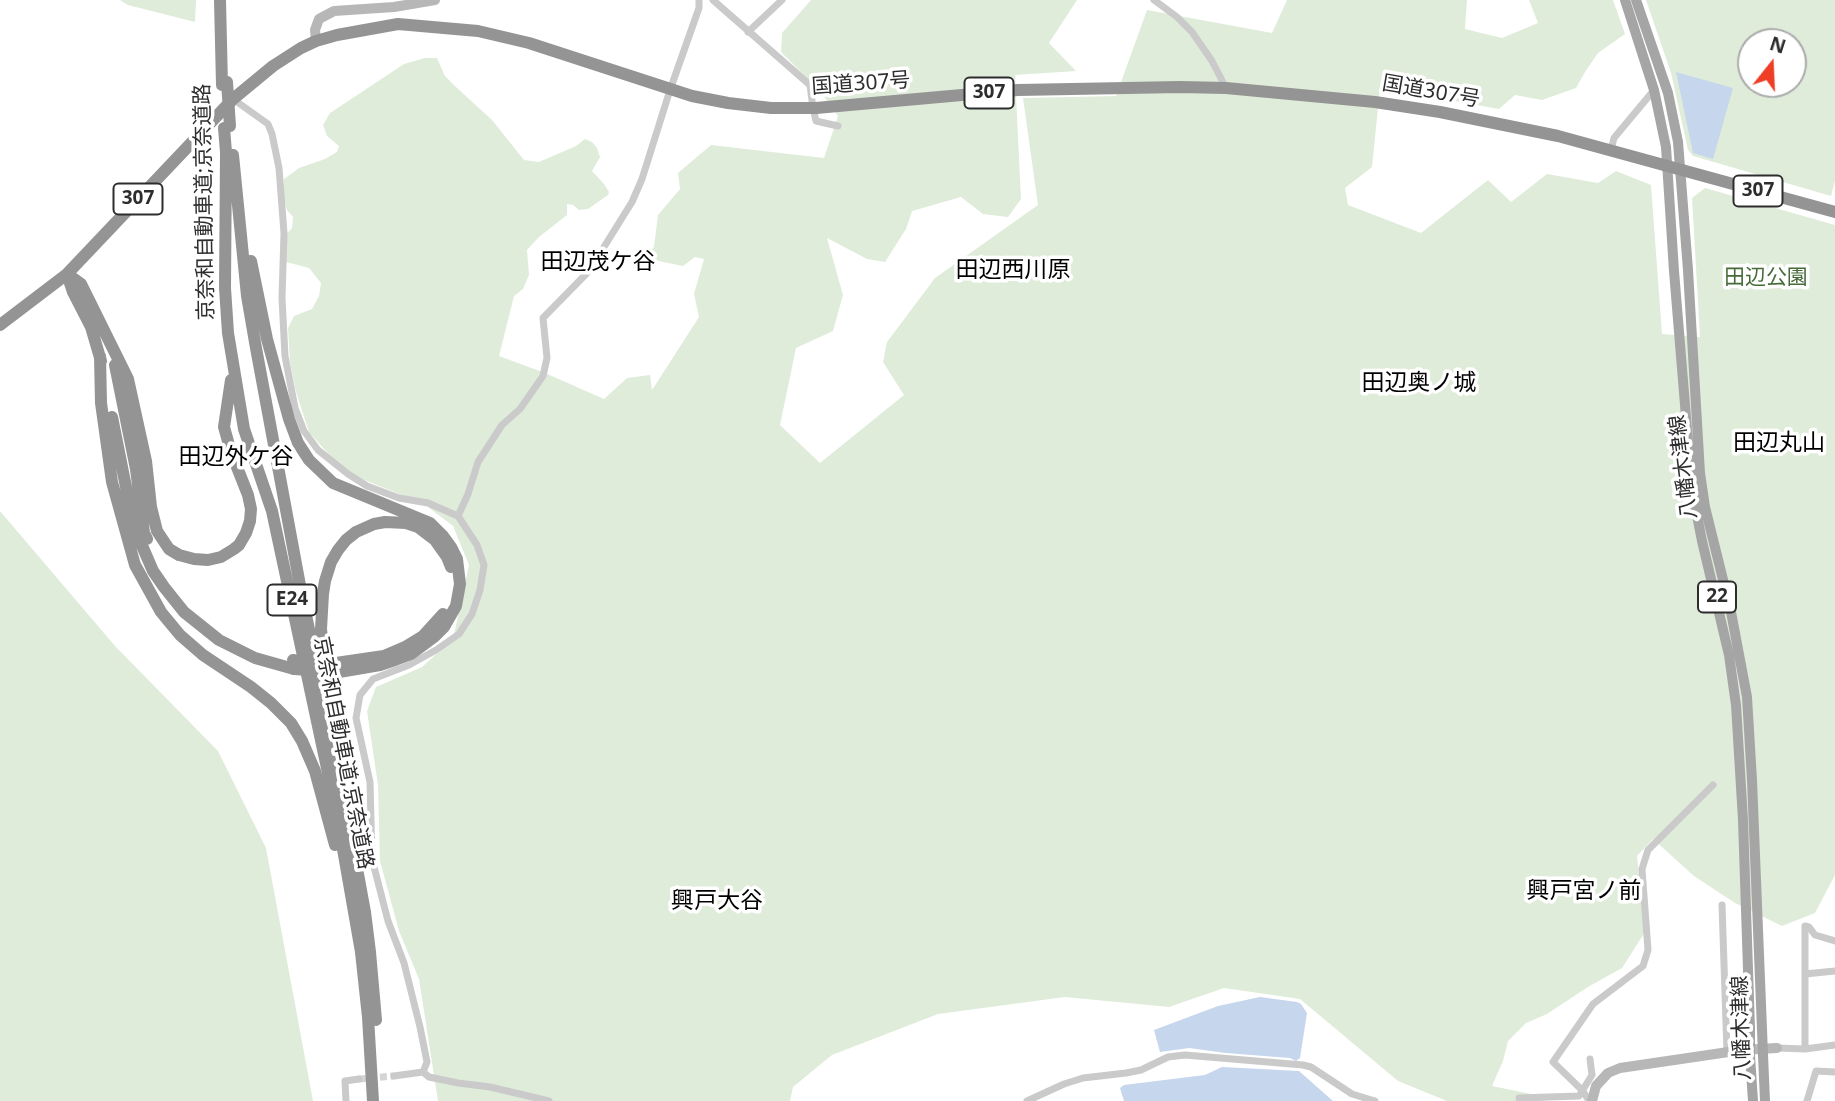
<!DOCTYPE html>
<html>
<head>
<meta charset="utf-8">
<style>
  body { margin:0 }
  #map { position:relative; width:1835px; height:1101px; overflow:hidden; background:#fff; font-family:"Noto Sans",sans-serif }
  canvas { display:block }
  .north { position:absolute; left:1737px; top:28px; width:70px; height:70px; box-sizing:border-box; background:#fff; border:2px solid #ababab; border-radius:50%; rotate:18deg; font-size:19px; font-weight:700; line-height:28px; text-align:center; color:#2d2d2d }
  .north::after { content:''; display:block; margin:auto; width:24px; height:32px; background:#ee3e26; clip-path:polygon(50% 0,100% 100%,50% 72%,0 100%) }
</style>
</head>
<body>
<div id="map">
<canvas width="1835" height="1101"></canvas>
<div class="north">N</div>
</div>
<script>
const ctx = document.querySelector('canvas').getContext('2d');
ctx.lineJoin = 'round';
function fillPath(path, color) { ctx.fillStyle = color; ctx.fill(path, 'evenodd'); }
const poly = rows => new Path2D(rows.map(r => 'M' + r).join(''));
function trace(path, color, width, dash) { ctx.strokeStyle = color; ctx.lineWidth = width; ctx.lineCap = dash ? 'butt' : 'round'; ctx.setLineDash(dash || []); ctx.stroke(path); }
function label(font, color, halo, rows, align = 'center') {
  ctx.font = font + ' "Noto Sans","Noto Sans JP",sans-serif'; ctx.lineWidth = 7; ctx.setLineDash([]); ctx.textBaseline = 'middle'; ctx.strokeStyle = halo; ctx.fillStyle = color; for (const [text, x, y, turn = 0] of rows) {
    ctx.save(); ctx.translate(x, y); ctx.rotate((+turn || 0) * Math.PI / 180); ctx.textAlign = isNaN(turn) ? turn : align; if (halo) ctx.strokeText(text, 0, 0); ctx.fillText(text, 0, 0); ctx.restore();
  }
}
fillPath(poly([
  [120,0,196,0,195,22,128,5],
  [811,0,1077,0,1049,43,1076,71,1015,75,1021,199,1008,217,983,214,961,197,912,211,906,229,885,262,867,259,827,238,843,295,833,331,796,348,780,425,820,463,904,395,883,362,887,342,935,278,1038,205,1023,98,1116,96,1147,10,1272,33,1287,0,1467,0,1465,29,1502,38,1538,23,1529,0,1613,0,1625,34,1598,53,1585,72,1576,88,1542,100,1515,95,1499,109,1380,88,1372,167,1345,188,1348,205,1421,233,1488,180,1511,202,1547,174,1598,183,1616,171,1651,185,1662,334,1700,337,1692,198,1705,188,1835,225,1835,875,1815,913,1782,926,1735,903,1694,876,1653,839,1637,856,1645,932,1622,968,1588,987,1547,1014,1526,1023,1508,1041,1503,1061,1492,1086,1546,1097,1544,1101,1447,1101,1398,1081,1300,999,1224,988,1169,1007,1065,997,938,1014,832,1055,793,1087,790,1101,438,1101,419,979,399,931,380,861,378,785,367,711,376,687,422,667,453,639,469,565,453,526,424,504,357,477,332,458,309,432,296,392,290,362,288,328,294,316,312,309,319,296,321,283,309,268,286,262,282,239,292,228,293,217,287,210,283,196,284,179,299,168,325,159,337,152,339,146,327,136,323,125,330,113,404,64,425,58,437,58,445,76,456,87,492,120,524,160,539,162,576,146,585,139,592,142,597,148,600,157,592,171,604,184,609,192,608,195,588,209,579,210,573,205,567,204,567,215,539,237,527,250,529,275,523,289,514,296,499,356,545,373,604,399,627,378,650,375,652,390,699,317,694,294,704,259,695,257,683,266,644,258,654,247,658,215,680,189,678,173,711,145,824,158,838,116,820,91,781,52,782,33],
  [1646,0,1835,0,1835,181,1831,196,1693,156,1688,150,1671,73],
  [1751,42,1793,42,1793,84,1751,84],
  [0,511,115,646,218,751,266,848,313,1101,0,1101]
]), '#e0ecda');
fillPath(poly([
  [1676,72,1733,88,1713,159,1693,153],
  [1260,997,1297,1002,1301,1004,1307,1013,1300,1058,1296,1061,1290,1058,1226,1053,1189,1048,1160,1052,1154,1030,1218,1006],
  [1222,1067,1299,1071,1333,1101,1124,1101,1120,1088,1124,1085,1205,1075]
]), '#c5d6ed');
trace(poly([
  [359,1079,394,1076]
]), '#d5d5d5', 7, [7, 3.5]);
trace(poly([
  [713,0,810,85,813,108,816,121,838,126],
  [1154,0,1177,17,1192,32,1212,61,1226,88],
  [748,32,782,0],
  [233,99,268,124,272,134,279,168,284,233,282,298,285,356,295,408,304,431,318,450,348,474,367,486,399,498,428,503,458,516,477,545,484,565,480,590,472,614,459,634,436,650,409,665,373,679,360,695,356,718,370,782,372,859,388,921,404,963,420,1027,427,1062,423,1072],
  [1611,150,1614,138,1654,90],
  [458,516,468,494,478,462,502,425,520,409,543,376,547,358,543,318,589,271,632,202,642,179,670,90,699,8,699,0],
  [1722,905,1727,1052],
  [1805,926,1809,927,1815,935,1835,941],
  [1805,974,1835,971],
  [1777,1048,1805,1049,1835,1045],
  [1805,1049,1805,926],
  [394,1076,423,1072,429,1077,458,1083,490,1087,549,1101],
  [1519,1098,1579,1096,1592,1075,1590,1059],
  [346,1101,345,1081,359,1079],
  [1027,1101,1064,1084,1083,1078,1126,1073,1141,1070,1168,1057,1185,1055,1303,1065,1311,1067,1352,1094,1375,1101],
  [1589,1101,1583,1091,1553,1062,1593,1004,1643,966,1648,950,1642,869,1648,850,1713,785],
  [1807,1101,1816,1071,1835,1072]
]), '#cacaca', 7);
trace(poly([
  [316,41,315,30,319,19,334,11,394,7,435,0],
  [1592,1101,1596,1086,1608,1073,1620,1068,1742,1050,1777,1048]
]), '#b7b7b7', 10);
trace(poly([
  [1625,0,1654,90,1666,147,1674,271,1692,490,1702,541,1729,655,1736,705,1743,820,1750,1029],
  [1636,0,1668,93,1678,142,1688,270,1700,473,1705,507,1731,612,1747,697,1752,780,1762,1029],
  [1763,1055,1765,1101],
  [1750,1056,1753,1101]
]), '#a5a5a5', 10);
trace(poly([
  [220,0,222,85],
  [224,128,226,152,225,288,228,333,244,429,272,511,337,815,361,952,368,1017,373,1101],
  [233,155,247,296,256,348,302,596,343,792,365,912,370,952,376,1020],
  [251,261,267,339,289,419,298,443,309,460,333,483,430,523,443,536,451,547,457,559,460,584,456,606,444,627,434,637,411,654,395,660,380,665,339,672],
  [67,274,81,284,128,379,146,461,151,507,157,531,169,549,179,555,194,559,208,560,221,557,234,549,239,545,246,533,250,521,251,509,248,495,231,452,224,427,231,380],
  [67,274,73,292,91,327,101,361],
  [0,325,67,274,233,99,273,66,301,48,316,41,337,35,398,24,478,31,529,43,692,96,728,103,771,108,816,108,1018,90,1180,87,1226,88,1375,102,1440,112,1558,136,1835,212],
  [100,356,101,403,112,482,135,565,161,612,180,635,203,655,251,687,271,703,291,723,302,741,315,771,335,845],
  [115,365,136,469,144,533,147,539],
  [112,417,134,527,153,571,164,587,184,612,219,640,255,658,294,669],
  [336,663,384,656,405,647,423,636,443,614],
  [326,672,321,629,323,594,325,581,331,562,338,550,346,540,356,532,374,524,385,522,406,523,418,527,435,540,447,557,451,567]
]), '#949494', 12);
trace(poly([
  [1750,1029,1750,1056],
  [1762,1029,1763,1055]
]), '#a5a5a5', 10);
trace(poly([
  [227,82,230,126],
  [293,660,313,663,336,663],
  [294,669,339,672]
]), '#949494', 12);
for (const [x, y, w] of [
  [989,93,49],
  [1758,191,49],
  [138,199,49],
  [1717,597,38],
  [292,600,49]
]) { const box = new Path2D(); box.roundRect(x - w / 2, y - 15.5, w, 31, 5); ctx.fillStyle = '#fff'; ctx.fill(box); trace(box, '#2d2d2d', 2); }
label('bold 19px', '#2d2d2d', null, [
  ["307",989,93],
  ["307",1758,191],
  ["307",138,199],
  ["22",1717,597],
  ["E24",292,600]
]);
label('21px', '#2d2d2d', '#fff', [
  ["国道307号",861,84,-4],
  ["国道307号",1431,92,10],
  ["京奈和自動車道;京奈道路",205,202,-91],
  ["八幡木津線",1684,467,-97],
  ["京奈和自動車道;京奈道路",343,753,79],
  ["八幡木津線",1742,1028,-92]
]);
label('21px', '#466b39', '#fff', [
  ["田辺公園",1766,278]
]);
label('23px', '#000', '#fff', [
  ["田辺茂ケ谷",598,262],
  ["田辺西川原",1013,270],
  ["田辺奥ノ城",1419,383],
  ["田辺丸山",1779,443],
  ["田辺外ケ谷",236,457],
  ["興戸宮ノ前",1584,891],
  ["興戸大谷",717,901]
]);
</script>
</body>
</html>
